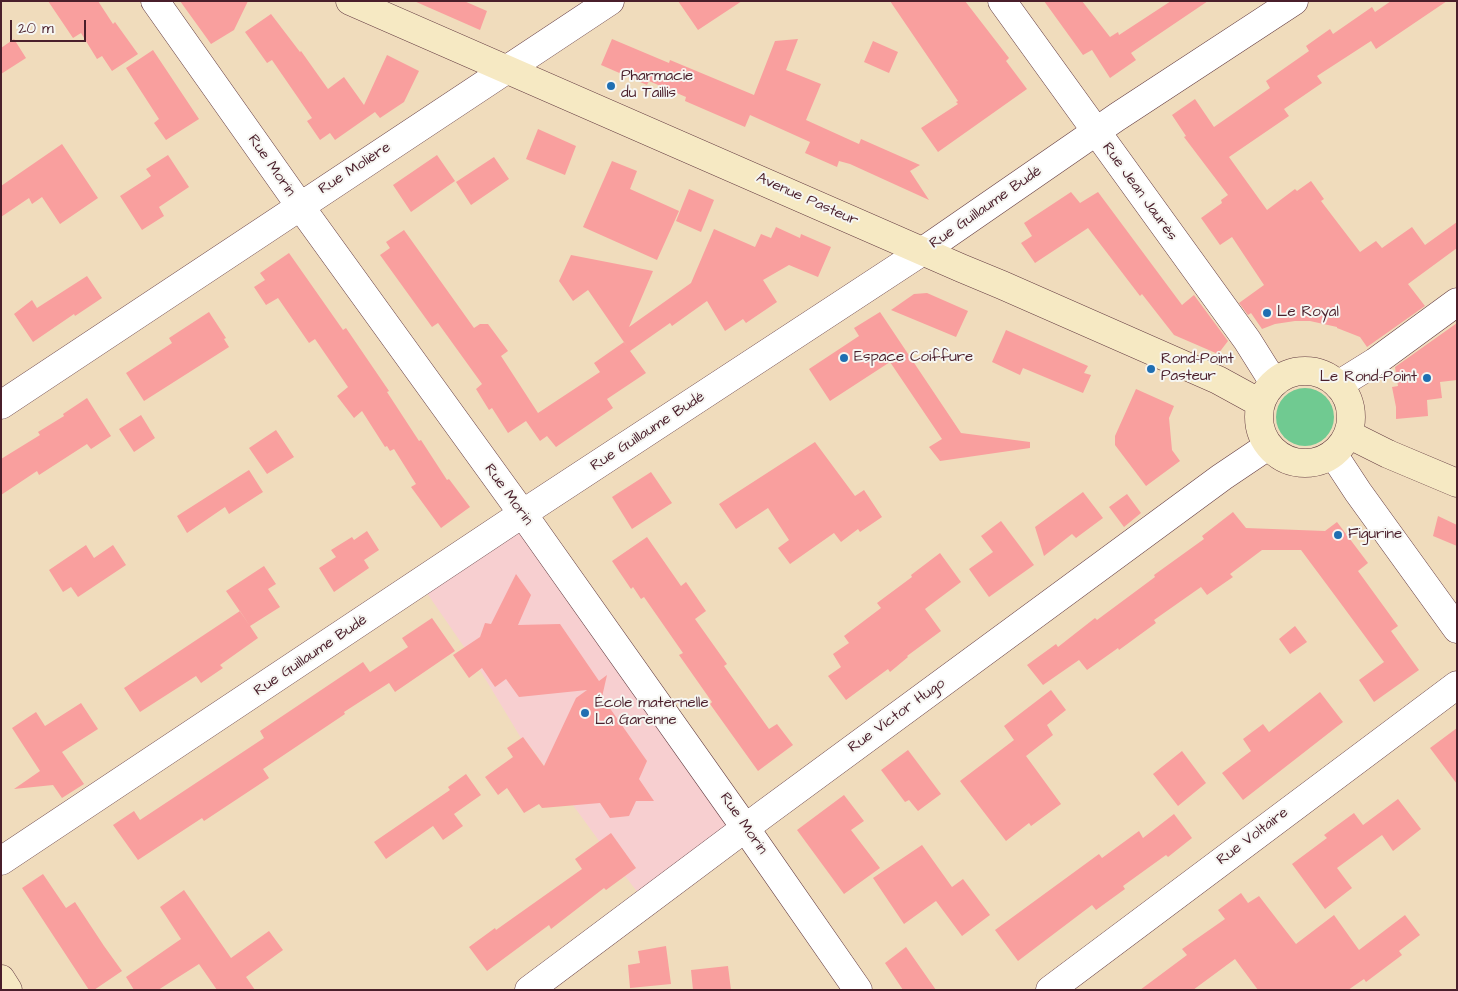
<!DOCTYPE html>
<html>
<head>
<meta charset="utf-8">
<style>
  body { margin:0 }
  #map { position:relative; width:1458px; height:991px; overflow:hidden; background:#f0dcbc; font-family:"Architects Daughter",sans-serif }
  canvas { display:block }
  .frame { position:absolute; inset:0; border:2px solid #4a1f2b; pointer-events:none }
  .scale { position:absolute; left:10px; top:20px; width:76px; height:22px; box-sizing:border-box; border:2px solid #4a1f2b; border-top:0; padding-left:6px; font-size:15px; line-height:18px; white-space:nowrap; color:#4a1f2b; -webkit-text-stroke:4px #f6f6f2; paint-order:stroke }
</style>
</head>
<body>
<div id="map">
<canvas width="1458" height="991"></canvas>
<div class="frame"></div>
<div class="scale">20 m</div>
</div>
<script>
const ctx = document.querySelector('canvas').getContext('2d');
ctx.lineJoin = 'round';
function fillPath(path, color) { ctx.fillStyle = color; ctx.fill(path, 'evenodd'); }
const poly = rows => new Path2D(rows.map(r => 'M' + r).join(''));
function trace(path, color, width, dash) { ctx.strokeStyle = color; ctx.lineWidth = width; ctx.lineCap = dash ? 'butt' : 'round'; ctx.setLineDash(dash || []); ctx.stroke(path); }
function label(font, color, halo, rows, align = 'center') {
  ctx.font = font + ' "Architects Daughter",sans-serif'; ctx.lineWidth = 4; ctx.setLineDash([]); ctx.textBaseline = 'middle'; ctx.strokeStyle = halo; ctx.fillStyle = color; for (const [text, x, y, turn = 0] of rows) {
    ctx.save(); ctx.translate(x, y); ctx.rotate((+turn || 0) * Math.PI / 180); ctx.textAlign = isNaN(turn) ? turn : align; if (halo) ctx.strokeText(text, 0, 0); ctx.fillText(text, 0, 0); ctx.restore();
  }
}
fillPath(poly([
  [522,514,746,828,646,903,625,876,636,868,613,837,602,845,530,746,527,748,480,670,420,583]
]), '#f7cfd0');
fillPath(poly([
  '1276 417a29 29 0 1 1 58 0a29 29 0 1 1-58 0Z'
]), '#70ca91');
fillPath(poly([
  [48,1,98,1,113,24,115,22,138,54,112,71,102,56,97,59,81,33,73,38],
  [180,1,248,1,234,30,211,44],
  [414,1,464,1,487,11,480,30],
  [678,1,742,1,698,30],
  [890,1,965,1,1009,58,1006,61,1027,89,938,152,921,128,958,104,956,102,958,101],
  [1044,1,1082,1,1110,37,1118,32,1119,35,1171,1,1208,1,1131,53,1136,60,1110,78,1092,50,1083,55],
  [1391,1,1447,1,1376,49,1371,41,1317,76,1322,83,1284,109,1289,116,1229,157,1267,210,1295,189,1297,191,1311,181,1324,199,1321,201,1360,252,1376,241,1382,248,1412,227,1425,245,1457,222,1457,248,1408,284,1425,306,1367,347,1360,337,1337,328,1337,327,1310,321,1295,321,1275,324,1262,329,1251,313,1248,315,1239,303,1264,285,1232,237,1220,245,1201,218,1222,203,1221,200,1228,195,1184,137,1186,136,1172,115,1195,99,1214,127,1270,88,1266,81,1309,51,1306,46,1330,29,1333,34,1372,7,1375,12],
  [271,14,300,52,301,51,328,89,344,77,364,105,387,55,419,71,404,102,380,118,375,112,335,140,330,133,320,140,307,121,312,118,272,60,267,63,245,32],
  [14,39,26,58,1,74,1,48],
  [612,39,669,63,670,60,754,95,775,41,798,39,786,70,821,84,806,120,859,144,861,139,920,165,910,171,929,200,850,164,839,161,837,167,805,153,810,142,750,115,745,127,685,101,686,97,649,81,647,85,601,65],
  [873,41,898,52,889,73,864,62],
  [153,50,199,119,166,140,154,123,159,119,126,68],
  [538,129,576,146,565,175,526,159],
  [62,144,98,198,60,224,42,197,32,204,29,198,1,217,1,186],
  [168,155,189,187,159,207,164,216,142,230,120,196,151,176,146,169],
  [437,155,455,181,411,212,393,185],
  [494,157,509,179,471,205,456,182],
  [612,161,637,171,630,189,679,211,657,260,583,227],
  [689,189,714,200,701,232,676,221],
  [1071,192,1080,203,1098,192,1182,305,1194,295,1228,341,1218,354,1174,335,1142,294,1140,296,1088,228,1035,263,1021,243,1032,236,1024,223],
  [776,227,800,238,801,234,831,247,818,277,789,265,763,280,777,302,746,323,743,319,725,331,707,301,672,326,670,323,630,351,646,373,607,399,613,408,556,447,547,436,540,441,526,421,508,433,492,408,489,410,476,389,482,384,438,323,432,327,380,255,390,248,386,242,404,230,474,328,480,324,488,324,508,351,501,356,538,413,600,372,594,363,624,342,628,348,588,290,573,301,559,281,571,255,653,271,629,327,691,283,714,229,755,247,761,234,771,238],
  [289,253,343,330,346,328,389,391,387,392,419,441,421,440,447,480,449,479,470,507,441,528,411,487,416,484,394,449,390,451,387,446,385,447,362,411,354,418,337,396,348,387,315,339,309,343,278,298,266,305,254,287,265,280,260,273],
  [87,276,102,298,75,316,74,314,33,342,14,314,32,300,37,308],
  [927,293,968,311,956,337,891,310,914,294],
  [209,312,226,338,224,339,229,347,144,401,126,373,172,343,169,338],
  [880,312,961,433,1030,442,1030,448,940,461,929,447,942,439,890,362,830,401,809,369,859,336,854,328],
  [1457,323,1457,380,1440,382,1442,398,1427,400,1428,416,1396,419,1396,407,1392,387,1398,386,1395,367],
  [1006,330,1088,366,1084,373,1091,375,1083,393,1023,368,1020,375,992,362],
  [1136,389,1174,406,1169,418,1172,450,1180,461,1146,486,1115,445,1115,436],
  [87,398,111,436,91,449,87,444,39,475,37,471,1,495,1,459,40,435,38,432,64,416,63,414],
  [141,415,155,438,134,452,119,429],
  [276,430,294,457,267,474,249,448],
  [815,442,855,496,864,490,882,517,860,532,858,529,841,542,834,533,790,564,778,548,789,540,768,508,736,529,719,504],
  [249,470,263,492,229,514,225,507,187,533,177,516],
  [651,472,672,503,632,529,612,497],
  [1083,492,1103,518,1076,538,1072,534,1044,556,1035,527],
  [1127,494,1141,513,1124,527,1109,507],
  [1233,512,1246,528,1325,531,1337,522,1368,563,1358,571,1398,626,1391,631,1419,670,1374,702,1359,680,1384,662,1336,597,1301,550,1262,550,1230,574,1233,577,1207,595,1201,587,1154,620,1156,623,1119,650,1118,648,1087,670,1079,660,1043,685,1027,665,1056,644,1058,647,1095,618,1097,620,1155,577,1154,575,1204,539,1202,536],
  [1438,516,1457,525,1457,546,1433,536],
  [1001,521,1034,565,989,597,969,569,993,552,981,536],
  [367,531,379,550,364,560,369,568,334,592,319,568,336,557,331,550,352,537,354,540],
  [647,537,681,586,686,582,706,611,695,619,727,664,724,666,769,729,777,724,793,745,758,771,710,704,712,702,679,655,683,653,644,597,641,599,633,587,631,589,612,561],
  [86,545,94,558,113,545,126,565,78,597,71,587,63,592,49,570],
  [940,553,961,582,925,609,941,631,907,656,908,657,890,672,888,669,846,700,828,676,841,667,833,654,849,643,844,636,881,608,877,603,912,577,911,575],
  [264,566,276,584,268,589,280,607,250,626,226,591],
  [516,574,531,595,518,625,560,624,599,681,607,675,602,697,647,761,639,779,654,801,636,801,629,816,610,818,600,803,542,808,539,804,524,813,507,788,498,795,485,777,513,757,507,748,523,737,544,766,576,698,587,690,519,697,506,679,495,687,482,668,469,678,453,655,480,637,485,623,491,624],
  [240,611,258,638,220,665,223,668,201,683,196,676,140,712,124,688],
  [432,618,455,651,395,692,389,683,344,712,345,714,263,769,269,778,204,821,202,818,138,860,113,825,134,811,140,820,264,738,260,731,363,662,370,672,408,647,402,638],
  [1295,626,1307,642,1290,654,1279,639],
  [1051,690,1066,710,1047,725,1053,735,1026,756,1061,804,1031,826,1029,823,1006,841,960,781,1014,740,1004,726],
  [1320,692,1343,722,1243,800,1222,773,1251,751,1243,739,1263,724,1269,732],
  [81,703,98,729,62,752,84,784,62,798,53,785,14,789,40,771,12,728,36,712,45,726],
  [1457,728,1457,784,1430,748],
  [908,750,941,794,918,811,909,800,905,802,881,770],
  [1182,751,1206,783,1178,806,1153,774],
  [466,774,481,795,454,814,463,826,443,840,433,826,386,859,374,842,450,790,448,787],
  [844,795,864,821,851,830,880,868,844,894,797,830],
  [1398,799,1421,829,1393,851,1382,835,1337,868,1352,888,1325,909,1292,864,1327,838,1324,835,1354,813,1363,825],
  [1174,814,1192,838,1168,857,1166,855,1123,886,1125,889,1096,910,1092,905,1018,961,995,930,1099,854,1102,858,1139,831,1143,838],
  [611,833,636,868,606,890,604,888,551,929,549,925,487,971,469,947,495,928,496,930,582,869,575,859],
  [922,845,952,887,963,879,990,915,962,936,936,901,904,924,873,878],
  [43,874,66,908,75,902,104,946,122,971,94,990,89,990,22,888],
  [184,890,231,958,269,931,283,950,246,977,255,990,217,990,199,964,158,990,134,990,126,977,181,939,160,907],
  [1241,893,1248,903,1259,896,1296,944,1334,915,1359,950,1405,915,1420,935,1399,951,1402,955,1366,982,1364,979,1348,990,1258,990,1235,959,1193,990,1140,990,1187,955,1182,949,1225,919,1218,910],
  [666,946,671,984,630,988,628,965,640,963,638,951],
  [906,947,936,990,903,990,885,963],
  [728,966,731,990,693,990,691,970]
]), '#f99f9e');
const street = poly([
  [155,1,300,206,530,524,739,819,858,990],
  [1002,1,1247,340,1274,383],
  [1338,385,1375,362,1457,302],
  [1,405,610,1],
  [1333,454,1358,492,1457,629],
  [1,861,522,514,923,251,1117,117,1294,1],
  [529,990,764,814,1222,477,1268,446],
  [1050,990,1457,685]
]);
const secondary = poly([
  [350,1,961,268,1002,285,1218,380,1260,403],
  '1259 417a46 46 0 1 1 92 0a46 46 0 1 1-92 0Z',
  [1348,434,1388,454,1457,483],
  [1,979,8,990]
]);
trace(street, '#633b41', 29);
trace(secondary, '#633b41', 29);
trace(street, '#fff', 28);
trace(secondary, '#f6e9c3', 28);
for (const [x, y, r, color] of [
  [611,86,5,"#1f6fb2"],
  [1267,313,5,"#1f6fb2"],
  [844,358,5,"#1f6fb2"],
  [1151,369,5,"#1f6fb2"],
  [1427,378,5,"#1f6fb2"],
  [1338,535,5,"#1f6fb2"],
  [585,713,5,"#1f6fb2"]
]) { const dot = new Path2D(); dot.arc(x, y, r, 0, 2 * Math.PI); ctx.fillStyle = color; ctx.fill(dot); trace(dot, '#f6f6f2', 2); }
label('15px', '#4a1f2b', '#f6f6f2', [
  ["Pharmacie",621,77],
  ["du Taillis",621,94],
  ["Le Royal",1277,313],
  ["Espace Coiffure",854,358],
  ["Rond-Point",1161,360],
  ["Pasteur",1161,377],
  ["Le Rond-Point",1417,378,"right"],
  ["Figurine",1348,535],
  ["École maternelle",595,704],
  ["La Garenne",595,721]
], 'left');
label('15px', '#4a1f2b', '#f6f6f2', [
  ["Rue Morin",271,166,55],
  ["Rue Molière",355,169,-33],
  ["Rue Jean Jaurès",1139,192,54],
  ["Avenue Pasteur",807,200,24],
  ["Rue Guillaume Budé",986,208,-35],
  ["Rue Guillaume Budé",648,432,-33],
  ["Rue Morin",508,495,54],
  ["Rue Guillaume Budé",311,656,-34],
  ["Rue Victor Hugo",897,716,-36],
  ["Rue Morin",743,824,55],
  ["Rue Voltaire",1253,837,-37]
]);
</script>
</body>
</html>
